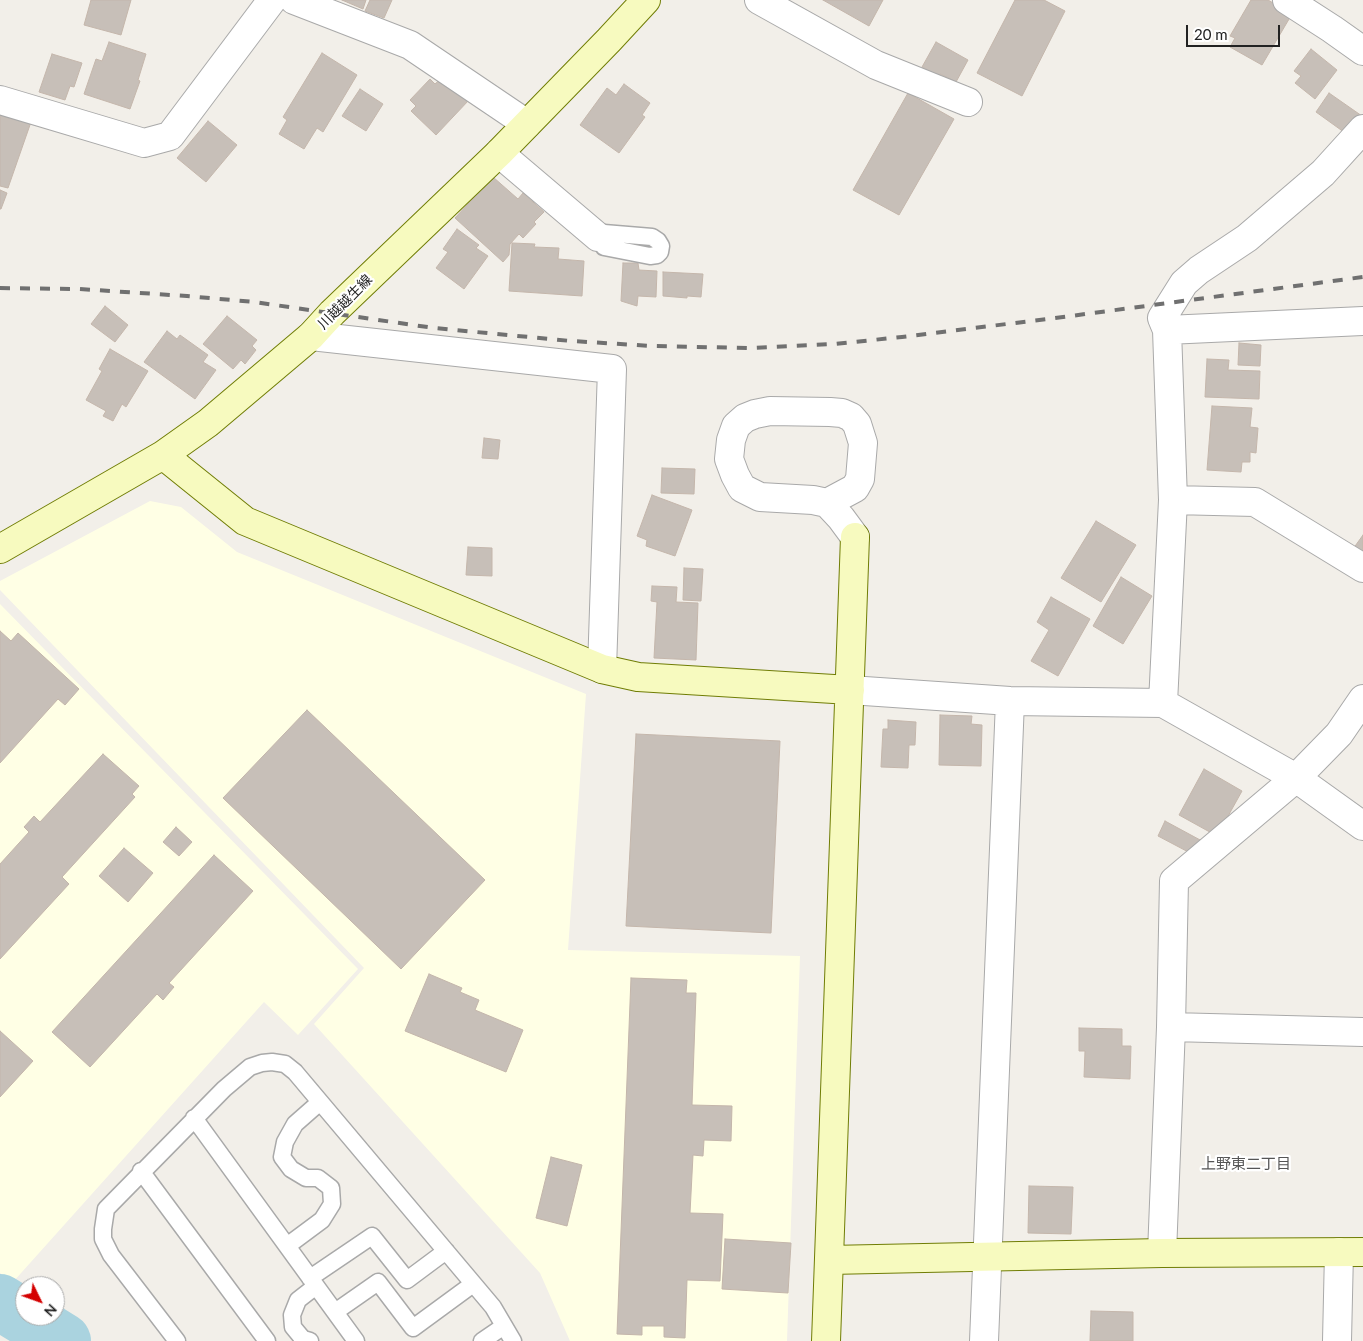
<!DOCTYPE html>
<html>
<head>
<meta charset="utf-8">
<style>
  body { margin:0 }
  #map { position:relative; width:1363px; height:1341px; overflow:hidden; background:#f2efe9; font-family:Lato,sans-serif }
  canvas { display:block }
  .north { position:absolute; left:15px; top:1276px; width:50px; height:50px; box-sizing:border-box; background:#fff; border:1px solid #a7a7a7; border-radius:50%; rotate:132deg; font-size:14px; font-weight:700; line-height:20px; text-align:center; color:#222 }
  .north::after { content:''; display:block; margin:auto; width:18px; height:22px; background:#d40000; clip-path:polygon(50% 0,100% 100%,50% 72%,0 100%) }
  .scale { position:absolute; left:1186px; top:25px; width:94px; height:22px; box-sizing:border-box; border:2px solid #222; border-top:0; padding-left:6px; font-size:15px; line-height:18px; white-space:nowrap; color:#222; -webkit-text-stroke:4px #fff; paint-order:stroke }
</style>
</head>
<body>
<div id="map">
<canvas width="1363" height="1341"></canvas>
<div class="north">N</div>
<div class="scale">20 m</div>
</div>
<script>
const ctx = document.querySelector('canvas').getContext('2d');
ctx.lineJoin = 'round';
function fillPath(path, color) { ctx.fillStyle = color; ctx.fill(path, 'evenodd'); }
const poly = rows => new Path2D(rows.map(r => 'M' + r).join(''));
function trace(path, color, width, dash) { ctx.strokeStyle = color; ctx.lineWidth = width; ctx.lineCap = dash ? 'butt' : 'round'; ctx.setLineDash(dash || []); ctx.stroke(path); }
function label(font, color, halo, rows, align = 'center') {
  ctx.font = font + ' Lato,"Noto Sans JP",sans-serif'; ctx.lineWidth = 4.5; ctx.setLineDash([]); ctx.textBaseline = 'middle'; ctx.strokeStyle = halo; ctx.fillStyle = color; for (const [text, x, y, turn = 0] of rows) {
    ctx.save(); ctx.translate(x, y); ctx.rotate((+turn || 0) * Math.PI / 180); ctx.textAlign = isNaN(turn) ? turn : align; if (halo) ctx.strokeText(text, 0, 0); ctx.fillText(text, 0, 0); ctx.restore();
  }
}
fillPath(poly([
  [150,501,181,507,237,552,586,694,568,950,800,956,787,1341,570,1341,540,1273,314,1024,364,968,0,590,0,581],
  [0,604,358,969,298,1035,264,1002,13,1282,0,1273]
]), '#ffffe5');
trace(poly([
  [0,1302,63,1341]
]), '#aad3df', 56);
const building = poly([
  [91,0,131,0,121,35,84,25,91,0],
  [342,0,366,0,363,9,342,0],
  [370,0,392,0,384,18,365,11,370,0],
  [823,0,883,0,869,26,823,0],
  [1015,0,1044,0,1065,11,1022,96,977,73,1015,0],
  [1251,0,1268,0,1292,14,1262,65,1230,47,1235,38,1230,36,1251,0],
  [109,42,146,54,138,80,140,81,130,109,84,94,96,59,102,61,109,42],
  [936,42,968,60,956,82,940,74,939,76,922,67,936,42],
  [1311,49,1337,70,1315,99,1295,83,1301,76,1294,71,1311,49],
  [322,53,357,75,323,132,317,128,304,149,279,134,287,120,283,117,322,53],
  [52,54,82,63,74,87,70,86,65,100,39,92,52,54],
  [444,76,469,100,436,135,411,111,416,106,410,100,430,79,435,84,444,76],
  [624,84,650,103,642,115,645,117,619,153,580,125,607,88,616,95,624,84],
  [360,89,383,104,366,131,342,116,360,89],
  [908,93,954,119,899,215,853,190,908,93],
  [1329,93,1362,116,1348,135,1316,112,1329,93],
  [0,112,31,122,8,188,0,186,0,112],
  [208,121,237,145,206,182,177,158,208,121],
  [493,177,518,199,523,193,544,212,534,222,536,224,523,238,519,234,510,244,509,255,503,262,455,218,493,177],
  [0,190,7,193,1,209,0,209,0,190],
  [457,229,479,245,476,248,488,256,464,289,436,268,448,252,443,249,457,229],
  [512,243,535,244,534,247,559,248,558,259,584,261,582,296,509,291,512,243],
  [623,263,638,263,639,270,657,271,656,297,638,296,637,306,621,301,623,263],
  [663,272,703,274,701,297,687,296,687,298,663,296,663,272],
  [105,306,128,325,115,342,91,324,105,306],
  [227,316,257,340,252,346,256,350,245,364,241,360,233,369,203,344,227,316],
  [167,331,177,339,180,335,208,355,203,362,216,370,195,399,144,362,167,331],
  [1239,343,1261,345,1260,366,1238,365,1239,343],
  [110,349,148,371,126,407,122,404,113,421,103,416,106,411,86,400,102,371,99,369,110,349],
  [1207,359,1229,360,1228,370,1260,371,1259,399,1205,397,1207,359],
  [1212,406,1252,408,1250,427,1258,428,1256,453,1250,452,1250,462,1242,462,1241,472,1207,470,1212,406],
  [484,438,500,440,498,459,482,458,484,438],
  [662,468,695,469,694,494,661,493,662,468],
  [652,495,692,510,675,556,646,546,647,540,637,536,652,495],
  [1096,521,1136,545,1101,602,1061,578,1096,521],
  [1363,535,1363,556,1353,549,1363,535],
  [468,547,492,548,492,576,466,575,468,547],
  [684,568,703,569,701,601,683,600,684,568],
  [1121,577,1152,596,1123,644,1093,626,1121,577],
  [652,586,677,587,676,602,698,603,696,660,654,658,657,602,651,601,652,586],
  [1051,597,1090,619,1058,676,1031,661,1049,630,1037,622,1051,597],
  [0,631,11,641,18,633,79,689,65,705,58,699,0,763,0,631],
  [307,710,485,880,401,969,223,798,307,710],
  [940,715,972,716,971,724,982,725,981,766,939,765,940,715],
  [888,720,916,722,915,745,909,745,908,768,881,767,883,729,888,729,888,720],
  [636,734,780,741,771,933,626,926,636,734],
  [103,754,139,786,132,794,135,797,62,877,69,884,0,959,0,864,29,832,24,827,34,816,40,822,103,754],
  [1204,769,1242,791,1217,836,1179,815,1204,769],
  [1165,821,1202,841,1194,855,1158,836,1165,821],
  [176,827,192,842,179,856,163,842,176,827],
  [124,848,153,873,128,902,99,876,124,848],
  [214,855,253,891,169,983,174,987,163,1000,157,994,90,1067,52,1032,214,855],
  [429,974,462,988,460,992,479,1000,475,1010,523,1030,506,1072,405,1031,429,974],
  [631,978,687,980,686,993,696,993,692,1105,732,1106,731,1141,704,1140,703,1156,693,1155,690,1213,723,1214,720,1281,687,1280,685,1338,664,1337,664,1326,642,1326,642,1335,617,1334,631,978],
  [1079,1028,1122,1029,1122,1046,1131,1046,1130,1079,1084,1077,1085,1051,1079,1051,1079,1028],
  [0,1031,33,1061,0,1097,0,1031],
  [551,1157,582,1165,567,1226,536,1218,551,1157],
  [1029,1186,1073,1187,1071,1234,1028,1233,1029,1186],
  [725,1239,791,1243,788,1293,722,1289,725,1239],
  [1091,1311,1133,1312,1133,1341,1090,1341,1091,1311]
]);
fillPath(building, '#c7bfb8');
trace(building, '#c4b6ab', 1);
const lane = poly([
  [604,233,652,237,658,241,661,246,660,252,657,255,650,256,604,247,598,237,604,233],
  [194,1118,356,1341],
  [141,1171,267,1341],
  [287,1246,322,1220,332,1204,331,1188,318,1178,306,1178,291,1169,282,1157,285,1142,295,1124,320,1102],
  [310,1278,372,1236,407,1280,446,1251],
  [335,1312,378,1282,413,1328,473,1284],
  [177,1341,111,1255,103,1239,103,1229,106,1209,224,1089,250,1067,262,1063,272,1062,285,1064,295,1072,493,1307,513,1341],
  [310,1341,303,1339,293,1327,292,1315,298,1300,316,1286],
  [482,1341,504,1326]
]);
const street = poly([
  [294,0,410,45,527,124],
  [759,0,876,65,968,102],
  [1287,0,1332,29,1363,51],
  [0,100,144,143,170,136,272,0],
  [499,153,598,237],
  [1167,330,1363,321],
  [311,336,612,369,602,669],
  [1173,500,1255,502,1363,568],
  [827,503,855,488,860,479,863,443,857,424,851,417,842,413,830,412,770,411,755,414,745,418,736,426,731,440,729,459,735,475,742,488,760,497,813,500,827,503,841,518,855,537],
  [850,690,1010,701,1163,703,1296,778,1363,826],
  [1163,703,1173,500,1167,330,1162,318,1184,283,1199,270,1247,238,1323,173,1363,129],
  [1171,1027,1363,1032],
  [1162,1253,1171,1027,1174,881,1296,778,1339,734,1363,699],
  [984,1341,1010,701],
  [1337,1341,1339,1252]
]);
const secondary = poly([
  [163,455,245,521,602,669,638,677,850,690],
  [0,549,163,455,208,423,311,336,332,313,499,153,609,40,646,0],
  [829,1260,1162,1253,1363,1252],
  [826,1341,855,537]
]);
trace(lane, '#a9a9a9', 19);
trace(street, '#a9a9a9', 30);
trace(secondary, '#707d05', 30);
trace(lane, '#fff', 16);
trace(street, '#fff', 28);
trace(secondary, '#f7fabf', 28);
trace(poly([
  [0,288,79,289,187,296,254,302,434,328,571,341,652,346,749,348,834,344,902,337,1063,317,1363,277]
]), '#707070', 4, [10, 10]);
label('14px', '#222', '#fff', [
  ["川越越生線",345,302,-45]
]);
label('15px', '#555', '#fff', [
  ["上野東二丁目",1246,1164]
]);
</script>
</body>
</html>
